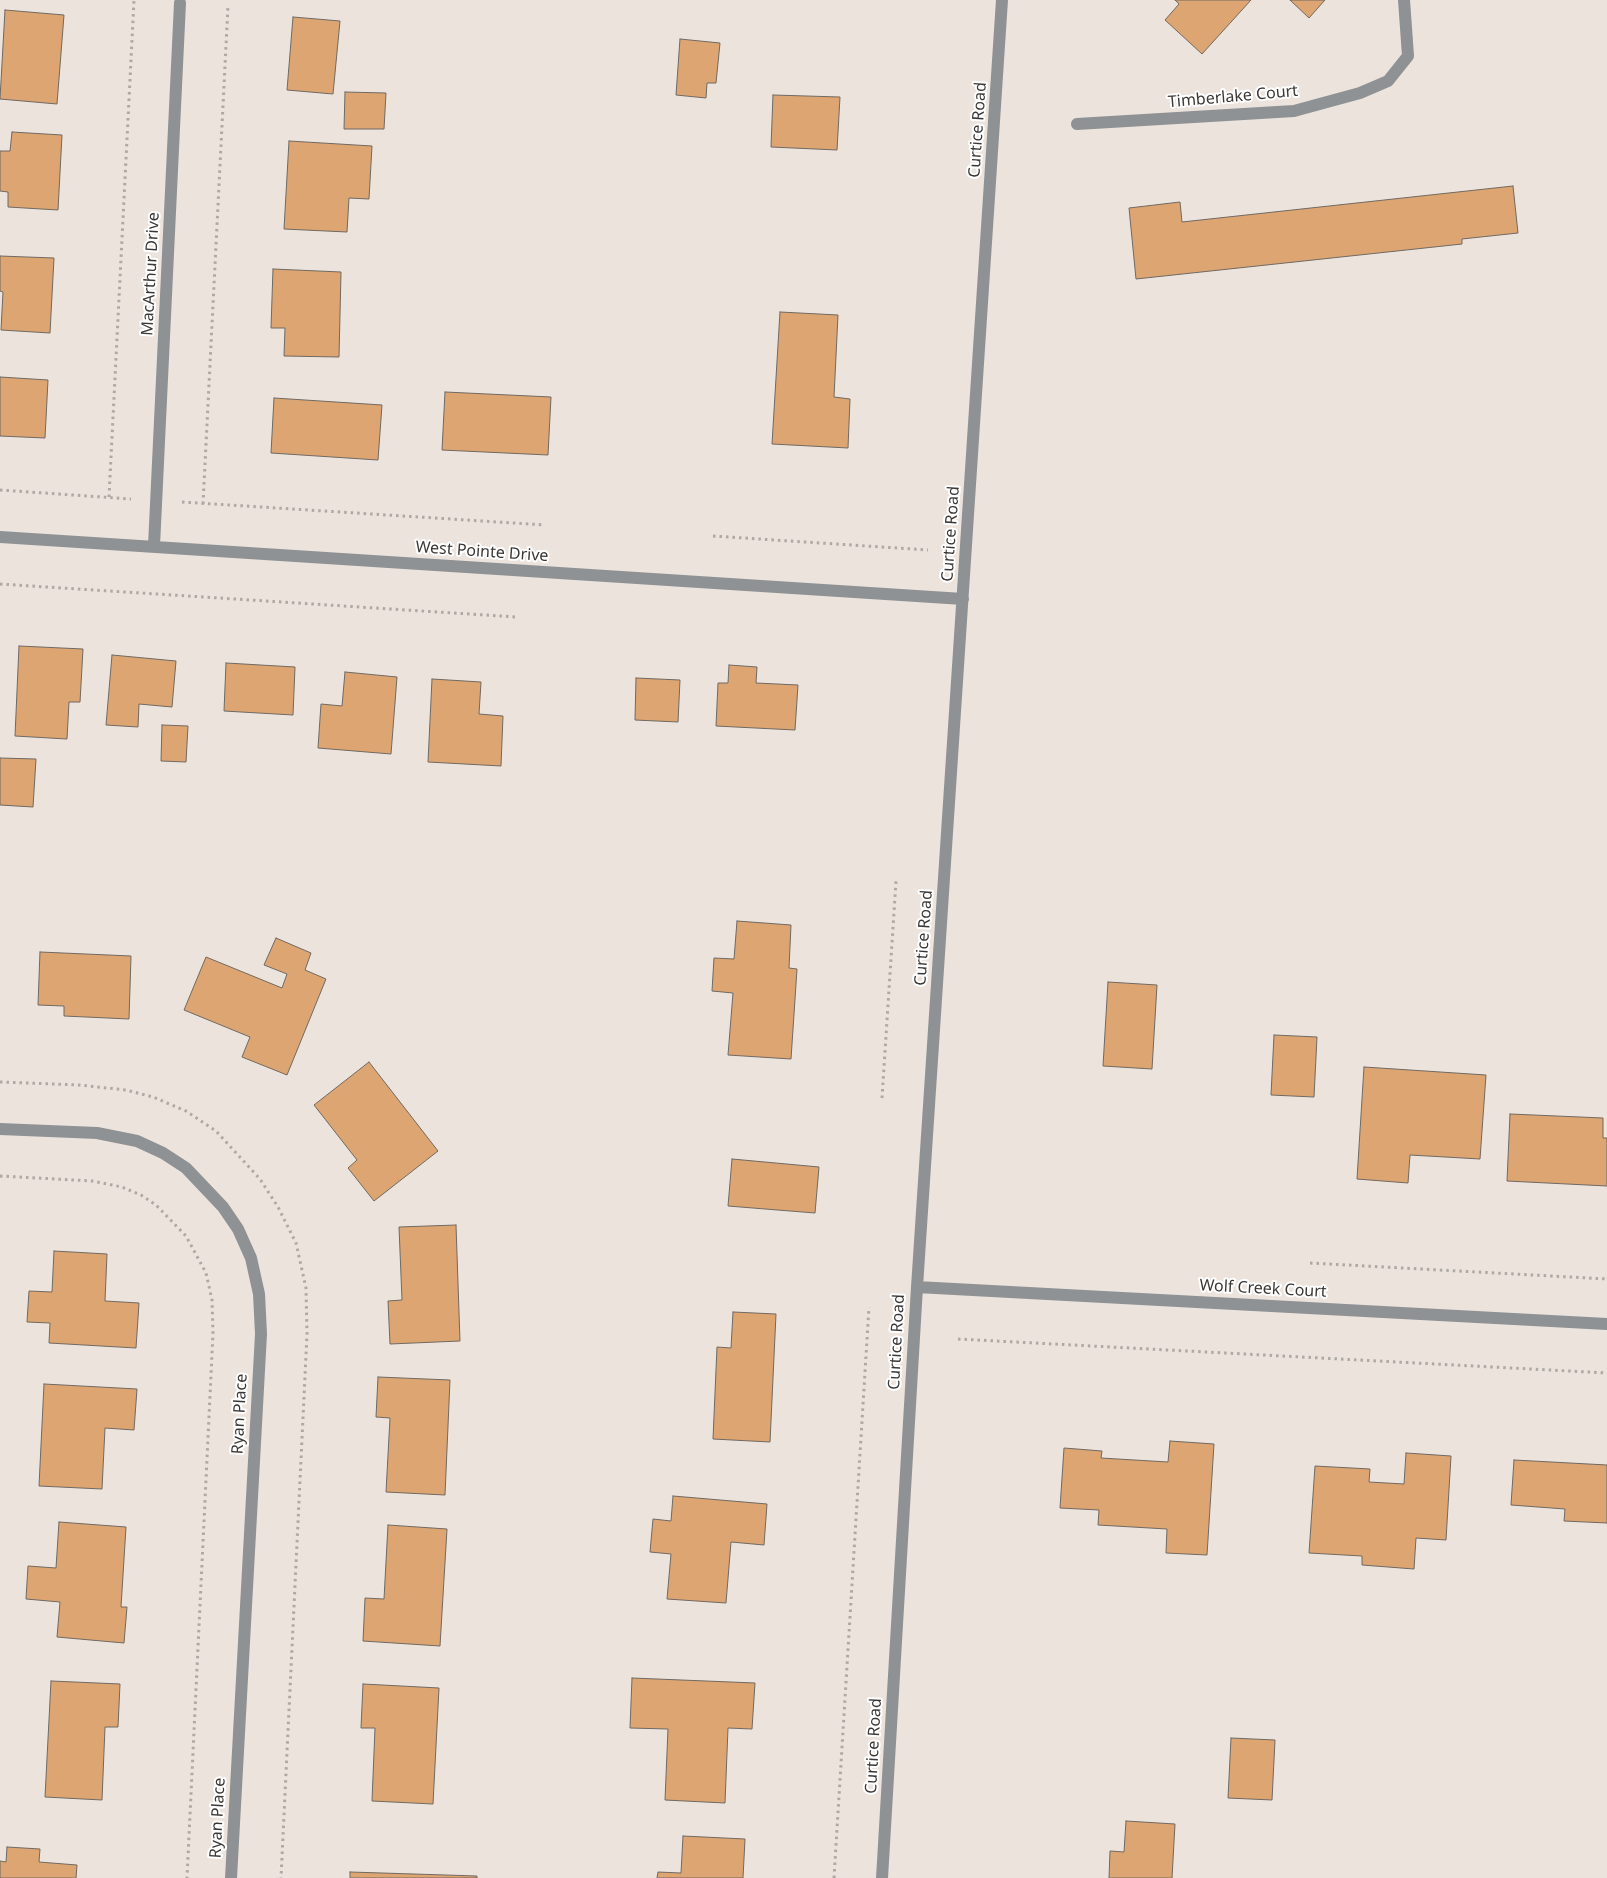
<!DOCTYPE html>
<html>
<head>
<meta charset="utf-8">
<style>
  body { margin:0 }
  canvas { display:block; background:#ebe3dc }
</style>
</head>
<body>
<canvas width="1607" height="1878"></canvas>
<script>
const ctx = document.querySelector('canvas').getContext('2d');
ctx.lineJoin = 'round';
function fillPath(path, color) { ctx.fillStyle = color; ctx.fill(path, 'evenodd'); }
const poly = rows => new Path2D(rows.map(r => 'M' + r).join(''));
function trace(path, color, width, dash) { ctx.strokeStyle = color; ctx.lineWidth = width; ctx.lineCap = dash ? 'butt' : 'round'; ctx.setLineDash(dash || []); ctx.stroke(path); }
function label(font, color, halo, rows, align = 'center') {
  ctx.font = font + ' "Noto Sans",sans-serif'; ctx.lineWidth = 4; ctx.setLineDash([]); ctx.textBaseline = 'middle'; ctx.strokeStyle = halo; ctx.fillStyle = color; for (const [text, x, y, turn = 0] of rows) {
    ctx.save(); ctx.translate(x, y); ctx.rotate((+turn || 0) * Math.PI / 180); ctx.textAlign = isNaN(turn) ? turn : align; if (halo) ctx.strokeText(text, 0, 0); ctx.fillText(text, 0, 0); ctx.restore();
  }
}
const building = poly([
  [1175,0,1251,0,1202,54,1165,20,1179,4,1175,0],
  [1290,0,1325,0,1309,18,1290,0],
  [5,10,64,15,57,104,0,99,5,10],
  [293,17,340,21,333,94,287,90,293,17],
  [680,39,720,43,716,83,707,83,706,98,676,95,680,39],
  [345,92,386,93,384,129,344,129,345,92],
  [773,95,840,97,837,150,771,147,773,95],
  [12,132,62,135,58,210,8,207,8,192,0,191,0,151,10,151,12,132],
  [289,141,372,146,369,199,349,198,347,232,284,229,289,141],
  [1513,186,1518,233,1462,239,1462,244,1136,279,1129,208,1180,202,1182,222,1513,186],
  [0,256,54,258,50,333,1,330,3,292,0,291,0,256],
  [273,269,341,272,339,357,284,356,285,328,271,328,273,269],
  [780,312,838,315,834,397,850,399,848,448,772,444,780,312],
  [0,377,48,380,45,438,0,436,0,377],
  [445,392,551,397,548,455,442,450,445,392],
  [274,398,382,405,378,460,271,453,274,398],
  [19,646,83,649,80,702,69,702,67,739,15,736,19,646],
  [112,655,176,661,172,707,139,704,138,727,106,725,112,655],
  [226,663,295,667,293,715,224,711,226,663],
  [729,665,757,667,756,683,798,685,795,730,716,726,718,683,728,683,729,665],
  [345,672,397,677,391,754,318,748,321,704,342,706,345,672],
  [636,678,680,680,678,722,635,720,636,678],
  [432,679,481,682,479,714,503,716,501,766,428,762,432,679],
  [162,725,188,726,186,762,161,761,162,725],
  [0,758,36,759,33,807,0,805,0,758],
  [737,921,791,925,789,968,797,969,791,1059,728,1055,733,993,712,991,714,958,734,959,737,921],
  [276,938,311,953,305,970,326,979,287,1075,242,1057,250,1037,184,1010,206,957,282,988,287,974,264,965,276,938],
  [40,952,131,956,129,1019,64,1016,64,1006,38,1005,40,952],
  [1108,982,1157,985,1152,1069,1103,1066,1108,982],
  [1274,1035,1317,1037,1314,1097,1271,1095,1274,1035],
  [369,1062,438,1151,374,1201,348,1168,357,1160,314,1105,369,1062],
  [1364,1067,1486,1075,1480,1159,1410,1155,1408,1183,1357,1179,1364,1067],
  [1510,1114,1603,1118,1603,1138,1607,1138,1607,1186,1507,1181,1510,1114],
  [732,1159,819,1167,815,1213,728,1206,732,1159],
  [456,1225,460,1341,390,1344,388,1301,402,1300,399,1227,456,1225],
  [54,1251,107,1254,105,1301,139,1303,136,1348,49,1343,50,1323,27,1322,29,1291,52,1292,54,1251],
  [733,1312,776,1314,770,1442,713,1439,717,1347,731,1348,733,1312],
  [378,1377,450,1380,445,1495,386,1492,390,1418,376,1417,378,1377],
  [44,1384,137,1389,134,1430,105,1428,102,1489,39,1486,44,1384],
  [1170,1441,1214,1444,1207,1555,1166,1553,1167,1529,1098,1525,1099,1510,1060,1508,1064,1448,1102,1451,1101,1458,1168,1462,1170,1441],
  [1406,1453,1451,1456,1446,1540,1416,1538,1414,1569,1362,1565,1362,1556,1309,1553,1315,1466,1370,1469,1369,1482,1404,1484,1406,1453],
  [1514,1460,1607,1465,1607,1523,1564,1521,1565,1509,1511,1505,1514,1460],
  [673,1496,767,1504,764,1545,731,1542,726,1603,667,1599,671,1554,650,1552,653,1519,671,1521,673,1496],
  [59,1522,126,1527,121,1607,127,1607,124,1643,57,1637,60,1602,26,1599,28,1566,56,1568,59,1522],
  [388,1525,447,1529,440,1646,363,1641,365,1598,384,1599,388,1525],
  [632,1678,755,1683,752,1729,728,1728,725,1803,665,1800,668,1729,630,1728,632,1678],
  [51,1681,120,1684,118,1727,105,1727,102,1800,45,1797,51,1681],
  [363,1684,439,1688,433,1804,372,1801,375,1728,361,1728,363,1684],
  [1231,1738,1275,1740,1272,1800,1228,1798,1231,1738],
  [1126,1821,1175,1824,1172,1878,1109,1878,1110,1851,1124,1852,1126,1821],
  [683,1836,745,1839,743,1878,657,1878,658,1872,681,1873,683,1836],
  [7,1847,40,1849,39,1862,77,1865,76,1878,0,1878,0,1861,6,1862,7,1847],
  [350,1872,477,1876,477,1878,350,1878,350,1872]
]);
fillPath(building, '#dda571');
trace(building, '#706962', 1);
trace(poly([
  [0,490,131,499],
  [109,497,134,0],
  [182,502,545,525],
  [203,504,228,6],
  [713,536,928,550],
  [0,584,516,617],
  [0,1082,79,1085,126,1090,153,1097,186,1111,216,1131,260,1179,278,1207,296,1243,306,1288,307,1334,281,1878],
  [882,1098,896,881],
  [0,1176,92,1181,122,1187,141,1195,156,1205,186,1236,206,1273,212,1300,213,1333,187,1878],
  [1310,1263,1607,1279],
  [958,1339,1607,1373],
  [834,1878,869,1307]
]), '#afa9a3', 3, [2.5, 4]);
trace(poly([
  [1077,124,1294,111,1360,93,1388,81,1408,56,1404,0],
  [0,537,963,599],
  [154,546,180,3],
  [0,1129,97,1133,137,1141,163,1153,186,1168,223,1207,238,1229,251,1258,259,1294,261,1334,231,1878],
  [917,1287,1607,1324],
  [882,1878,917,1287,1002,0]
]), '#8f9295', 12);
label('16px', '#3a3734', '#fff', [
  ["Timberlake Court",1233,97,-5],
  ["Curtice Road",978,130,-86],
  ["MacArthur Drive",151,274,-87],
  ["Curtice Road",951,534,-86],
  ["West Pointe Drive",482,552,4],
  ["Curtice Road",924,938,-86],
  ["Wolf Creek Court",1263,1289,3],
  ["Curtice Road",897,1342,-87],
  ["Ryan Place",240,1414,-87],
  ["Curtice Road",874,1746,-87],
  ["Ryan Place",218,1818,-87]
]);
</script>
</body>
</html>
